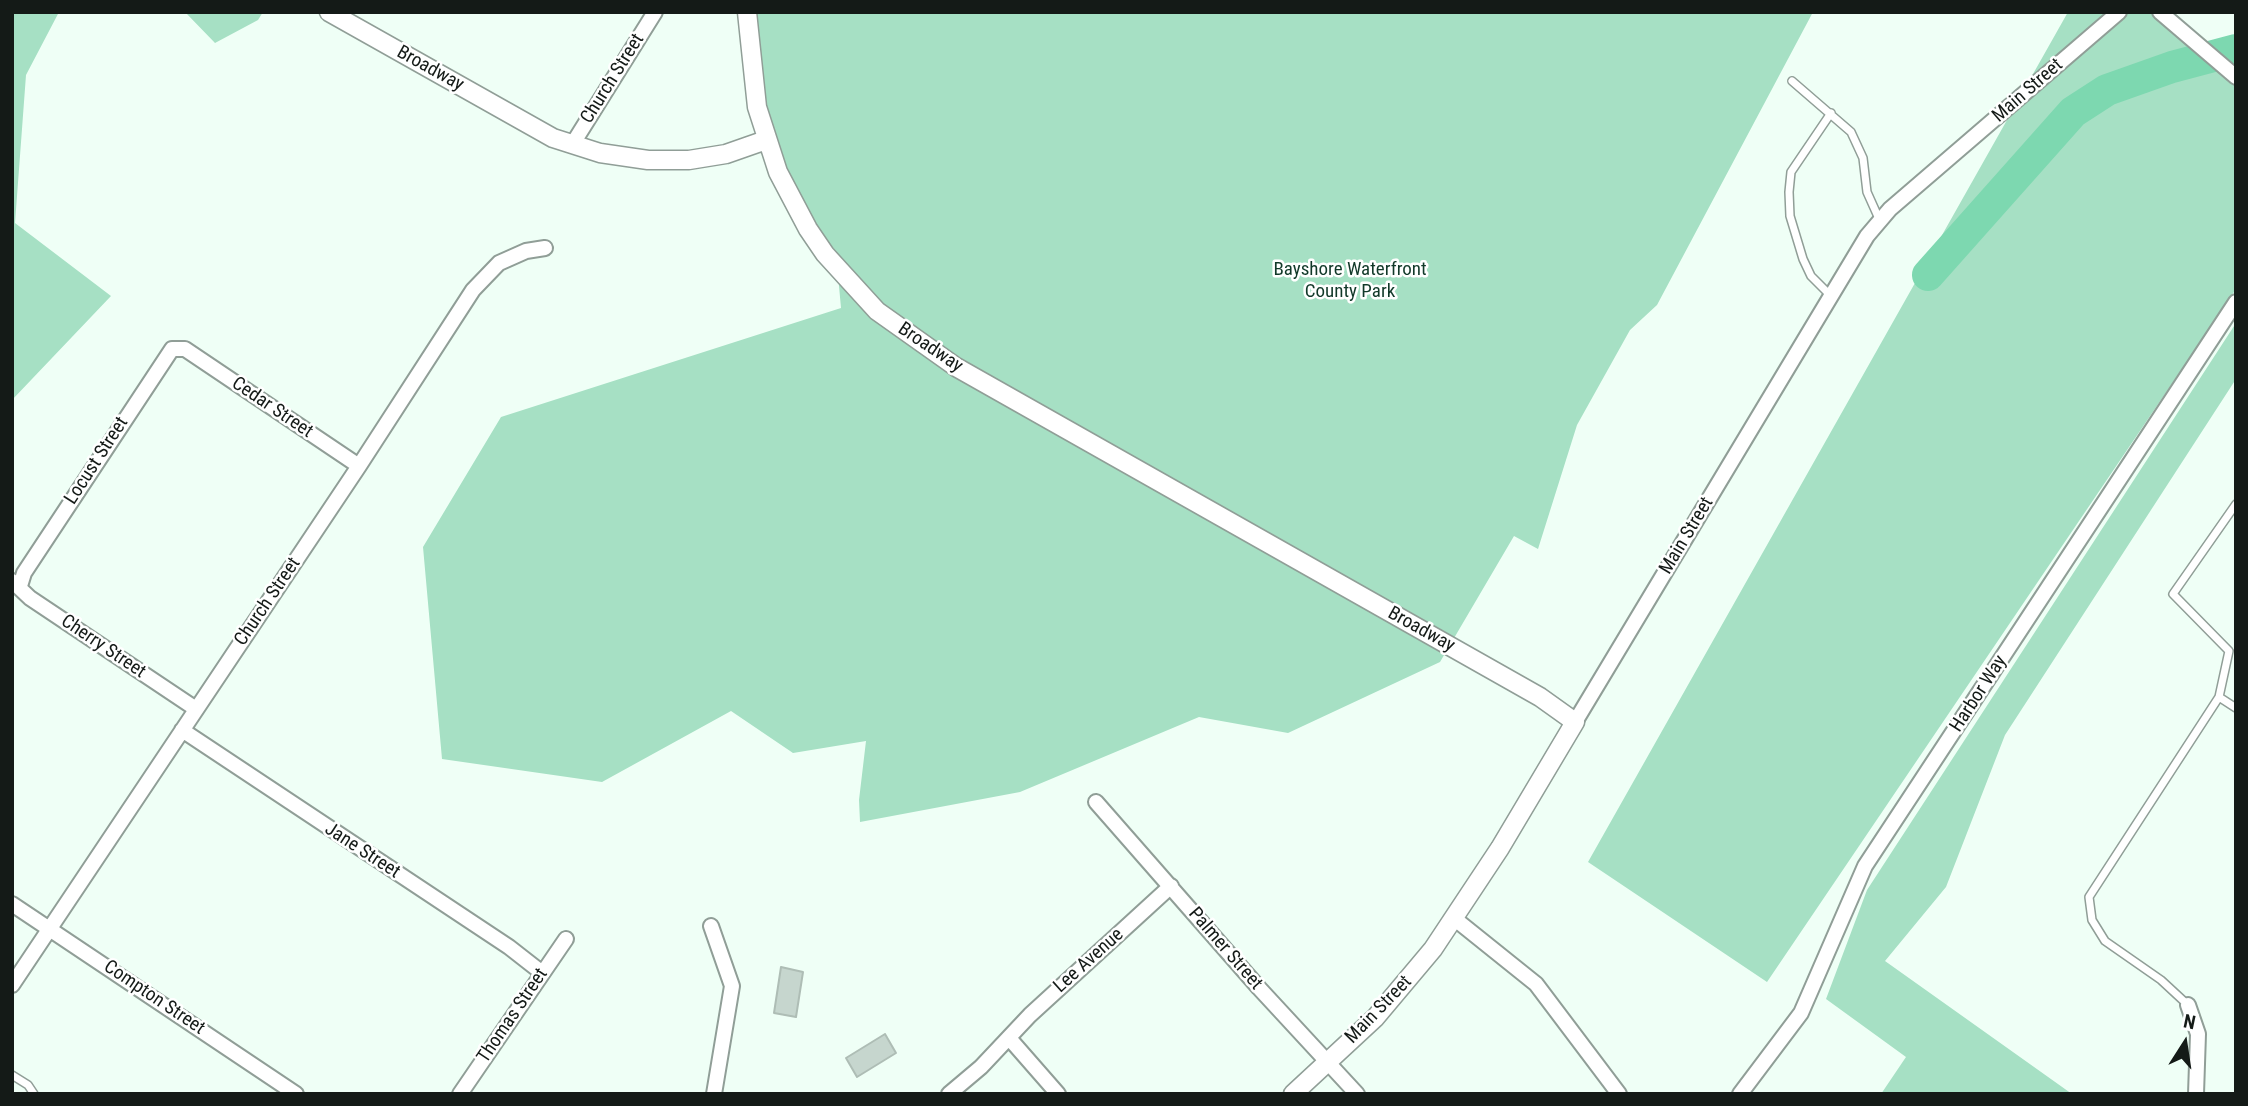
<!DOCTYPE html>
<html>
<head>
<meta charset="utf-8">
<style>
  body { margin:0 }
  #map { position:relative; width:2248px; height:1106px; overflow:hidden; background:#effff6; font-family:"Roboto Condensed",sans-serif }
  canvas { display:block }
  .frame { position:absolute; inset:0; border:14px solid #141a17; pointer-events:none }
  .north { position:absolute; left:2150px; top:1008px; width:70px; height:70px; -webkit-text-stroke:5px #fff; paint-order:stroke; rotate:12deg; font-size:19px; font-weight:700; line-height:28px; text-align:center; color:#141a17 }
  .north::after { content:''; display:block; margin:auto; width:24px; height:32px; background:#141a17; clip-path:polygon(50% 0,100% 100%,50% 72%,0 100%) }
</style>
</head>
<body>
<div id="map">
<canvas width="2248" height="1106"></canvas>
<div class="frame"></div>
<div class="north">N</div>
</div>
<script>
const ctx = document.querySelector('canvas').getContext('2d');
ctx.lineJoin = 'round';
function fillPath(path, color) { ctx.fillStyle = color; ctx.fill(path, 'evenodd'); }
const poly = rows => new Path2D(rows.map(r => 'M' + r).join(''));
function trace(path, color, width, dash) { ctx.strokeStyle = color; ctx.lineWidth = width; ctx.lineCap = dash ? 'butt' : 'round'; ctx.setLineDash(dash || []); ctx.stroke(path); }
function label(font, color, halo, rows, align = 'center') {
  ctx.font = font + ' "Roboto Condensed",sans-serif'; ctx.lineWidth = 5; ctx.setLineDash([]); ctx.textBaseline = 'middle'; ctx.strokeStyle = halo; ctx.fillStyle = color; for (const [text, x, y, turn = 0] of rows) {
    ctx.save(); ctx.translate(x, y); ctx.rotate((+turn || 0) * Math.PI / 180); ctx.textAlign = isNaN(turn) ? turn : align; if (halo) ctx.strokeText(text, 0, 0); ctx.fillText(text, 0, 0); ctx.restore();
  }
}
fillPath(poly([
  [12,12,59,12,26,75,15,223,111,296,12,400],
  [185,12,263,12,258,20,215,43],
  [748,12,1813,12,1657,305,1630,330,1577,425,1538,549,1514,536,1440,662,1288,733,1199,717,1020,792,860,822,859,800,866,741,793,753,731,711,602,782,442,759,423,547,501,417,841,308,837,264,766,140],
  [2068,12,2165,12,2200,43,2236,37,2236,289,1767,982,1588,862],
  [2236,323,2236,379,2005,735,1946,887,1885,961,2072,1094,1881,1094,1906,1057,1826,999,1867,890]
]), '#a6e0c4');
trace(poly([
  [1928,275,2073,112,2107,90,2172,67,2236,50]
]), '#7dd8b0', 32);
const building = poly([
  [781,967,803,972,796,1017,774,1013,781,967],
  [885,1034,896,1053,857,1077,846,1058,885,1034]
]);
fillPath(building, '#c6d6ce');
trace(building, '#aebdb5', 2);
const service = poly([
  [1792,81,1851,132,1863,158,1867,192,1880,221],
  [1830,295,1811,276,1803,259,1790,216,1789,192,1791,172,1831,113],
  [2219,697,2236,708],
  [2188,1005,2161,980,2105,941,2092,920,2089,897,2219,697,2229,651,2173,594,2236,504],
  [12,1075,28,1085,34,1094]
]);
const minor = poly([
  [2160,12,2236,77],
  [572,145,655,12],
  [12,581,30,598,196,709],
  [20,586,24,573,172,349,185,349,359,466],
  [1575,722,1867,236,1890,209,2119,12],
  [182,730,509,947,541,972],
  [1096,802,1259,988,1357,1094],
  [12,904,296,1094],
  [1455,919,1536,984,1619,1094],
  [711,926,732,986,714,1094],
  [12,985,359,466,473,290,499,263,526,251,545,248],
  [2188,1005,2198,1034,2196,1094],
  [1009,1038,1058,1094],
  [460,1094,566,939],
  [949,1094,981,1067,1030,1015,1171,886],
  [1740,1094,1801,1013,1865,866,2236,302]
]);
const tertiary = poly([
  [329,12,553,138,600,153,648,160,689,160,726,154,766,140],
  [747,12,757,107,778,172,808,229,825,254,877,311,956,367,1540,697,1575,722,1500,848,1433,949,1375,1018,1293,1094]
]);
trace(service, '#909e97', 10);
trace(minor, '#909e97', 18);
trace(tertiary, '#909e97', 21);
trace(service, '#fff', 7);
trace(minor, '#fff', 14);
trace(tertiary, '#fff', 18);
label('19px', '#141a17', '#fff', [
  ["Broadway",430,69,29],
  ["Church Street",613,79,-58],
  ["Main Street",2028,91,-41],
  ["Broadway",930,348,34],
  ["Cedar Street",272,408,34],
  ["Locust Street",97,461,-57],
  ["Main Street",1687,536,-59],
  ["Church Street",268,602,-56],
  ["Broadway",1421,630,29],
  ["Cherry Street",103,647,34],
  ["Harbor Way",1979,694,-57],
  ["Jane Street",362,851,33],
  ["Palmer Street",1225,949,49],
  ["Lee Avenue",1089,961,-42],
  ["Compton Street",154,998,34],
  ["Main Street",1379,1010,-46],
  ["Thomas Street",513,1016,-56]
]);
label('19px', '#113929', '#fff', [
  ["Bayshore Waterfront",1350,270],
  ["County Park",1350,292]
]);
</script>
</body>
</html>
